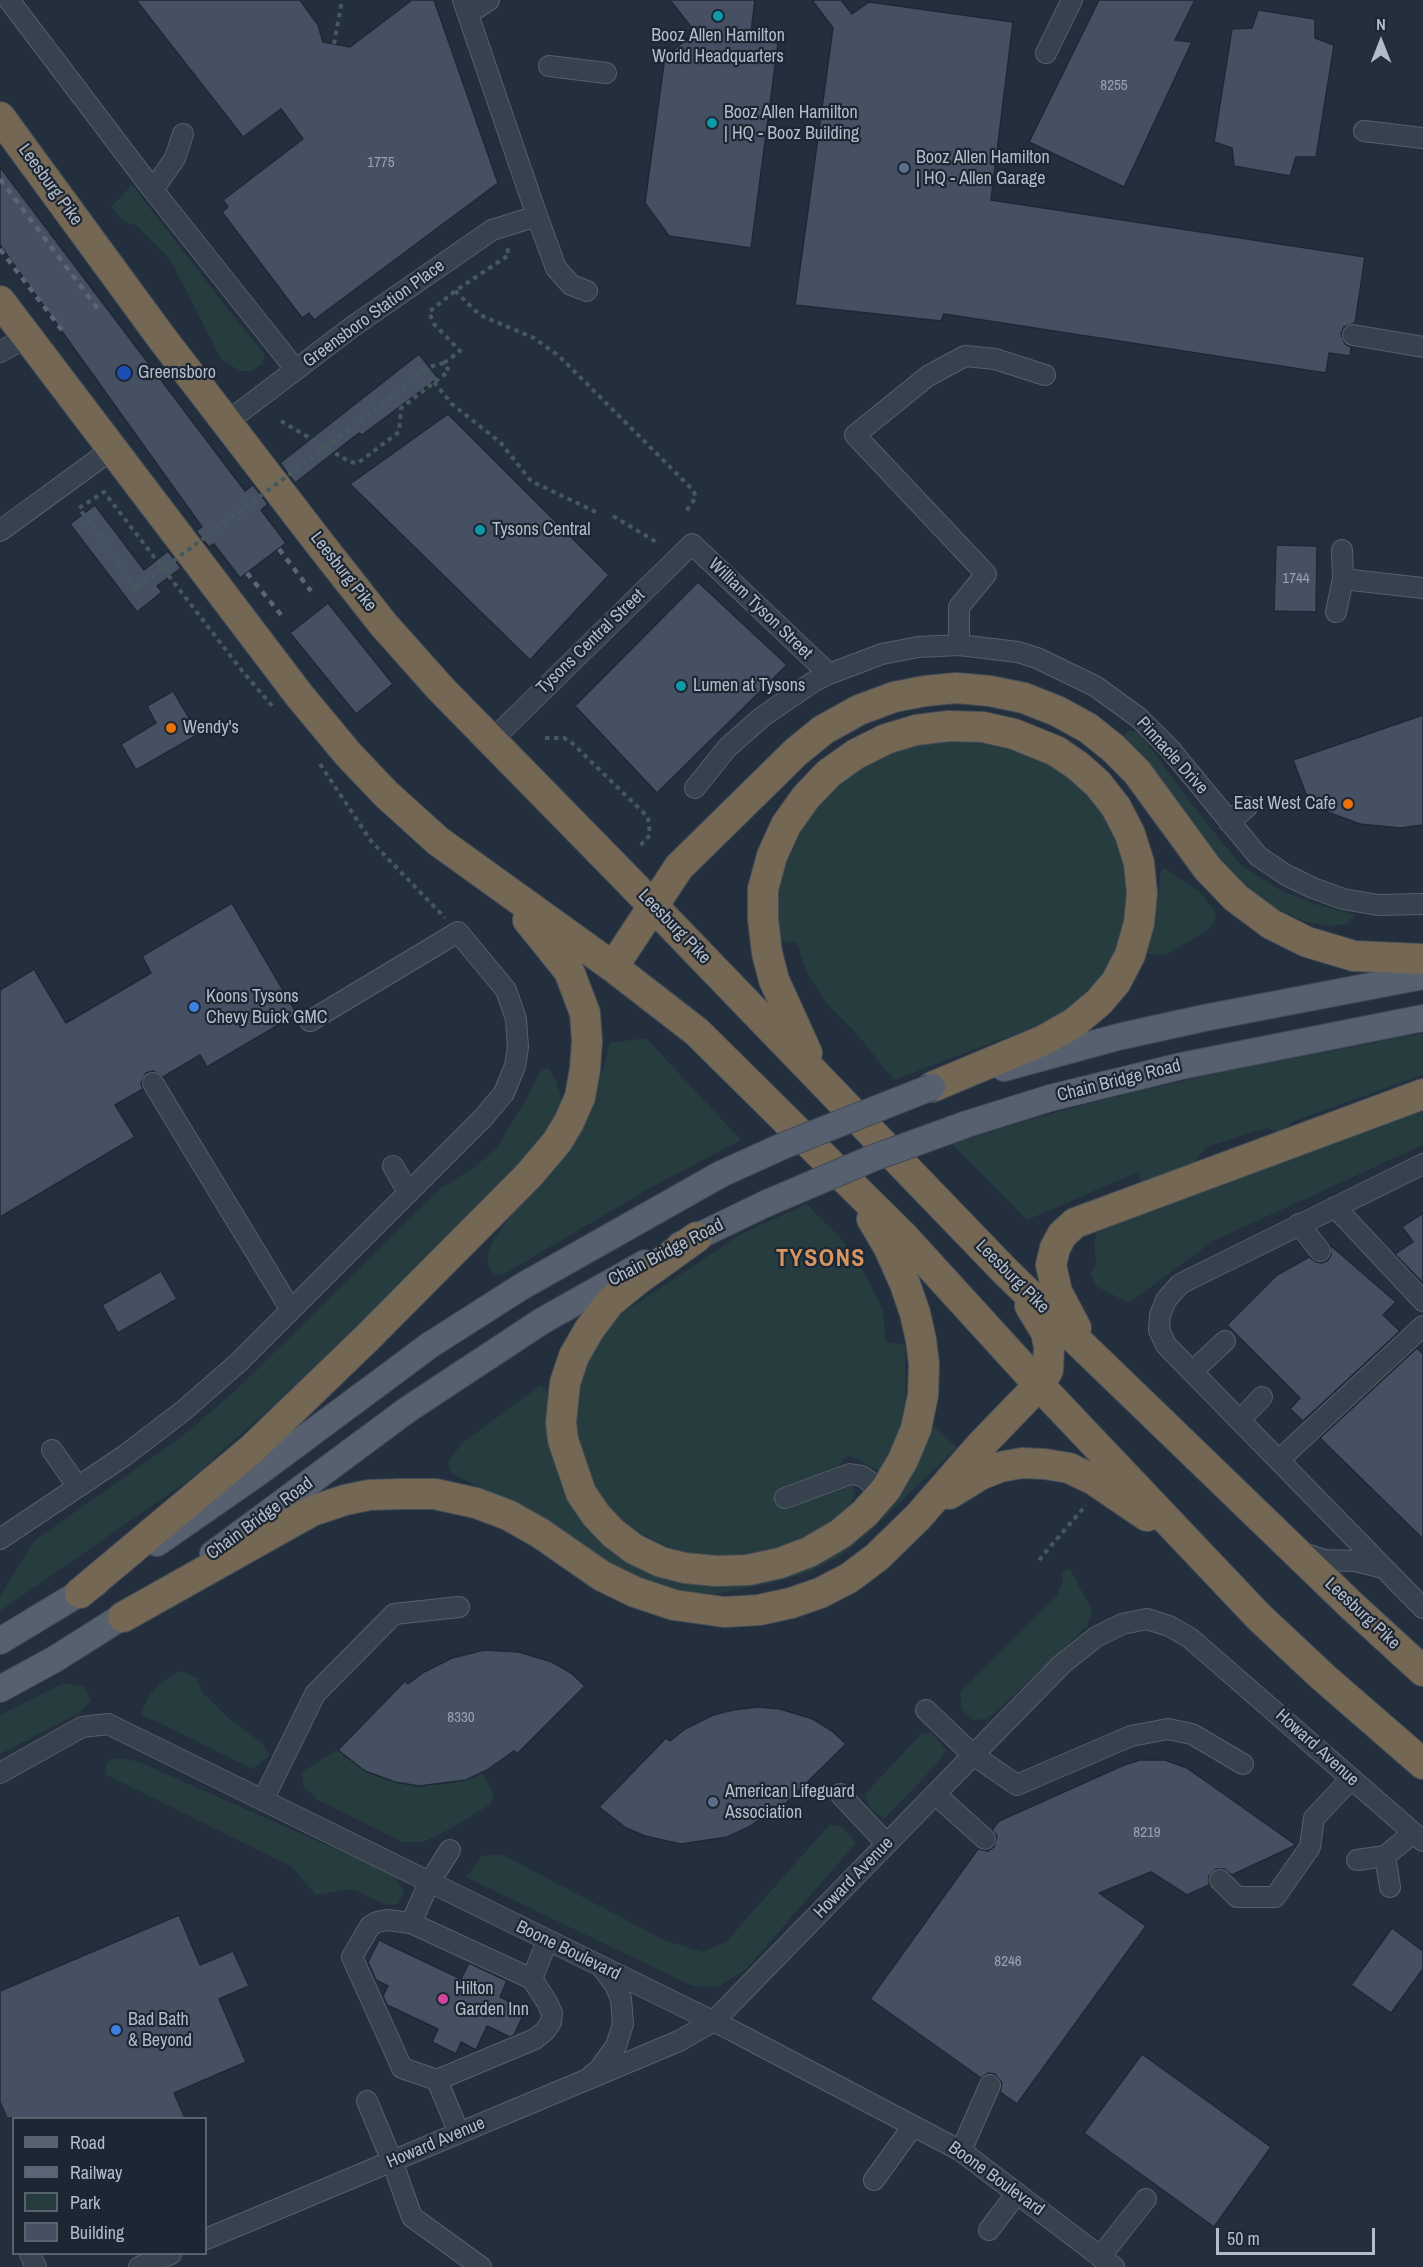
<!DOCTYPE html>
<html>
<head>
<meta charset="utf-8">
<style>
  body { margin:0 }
  #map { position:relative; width:1423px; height:2267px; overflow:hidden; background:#242f3e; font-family:"Archivo Narrow",sans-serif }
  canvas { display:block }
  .legend { position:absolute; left:12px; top:2117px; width:195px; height:138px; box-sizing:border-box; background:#1d2633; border:2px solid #59626f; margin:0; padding:8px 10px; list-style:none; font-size:18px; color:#b4bcc9 }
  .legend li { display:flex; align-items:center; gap:12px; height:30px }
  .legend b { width:30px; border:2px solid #59626f }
  .north { position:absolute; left:1351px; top:12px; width:60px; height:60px; -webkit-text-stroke:4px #1d2633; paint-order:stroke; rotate:0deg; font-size:16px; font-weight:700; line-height:24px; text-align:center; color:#b4bcc9 }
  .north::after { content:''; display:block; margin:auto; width:21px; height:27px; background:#b4bcc9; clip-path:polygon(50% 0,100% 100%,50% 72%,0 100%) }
  .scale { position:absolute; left:1216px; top:2228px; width:159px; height:27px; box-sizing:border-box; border:3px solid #b4bcc9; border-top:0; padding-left:8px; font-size:18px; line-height:21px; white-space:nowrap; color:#b4bcc9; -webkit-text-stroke:4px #1d2633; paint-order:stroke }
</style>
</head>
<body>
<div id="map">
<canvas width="1423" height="2267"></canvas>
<ul class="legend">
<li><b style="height:8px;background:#56606e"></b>Road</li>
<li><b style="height:8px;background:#5a6575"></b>Railway</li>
<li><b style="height:16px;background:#263c3f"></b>Park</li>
<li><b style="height:16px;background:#455162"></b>Building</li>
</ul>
<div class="north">N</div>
<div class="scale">50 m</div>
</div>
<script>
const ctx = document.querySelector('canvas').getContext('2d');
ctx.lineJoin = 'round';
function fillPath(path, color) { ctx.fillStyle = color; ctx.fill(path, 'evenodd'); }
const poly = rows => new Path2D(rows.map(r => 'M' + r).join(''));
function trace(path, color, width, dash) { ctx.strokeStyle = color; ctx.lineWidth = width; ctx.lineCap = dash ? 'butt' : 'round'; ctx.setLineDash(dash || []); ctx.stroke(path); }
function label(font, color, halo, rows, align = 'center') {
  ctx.font = font + ' "Archivo Narrow",sans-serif'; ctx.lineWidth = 4.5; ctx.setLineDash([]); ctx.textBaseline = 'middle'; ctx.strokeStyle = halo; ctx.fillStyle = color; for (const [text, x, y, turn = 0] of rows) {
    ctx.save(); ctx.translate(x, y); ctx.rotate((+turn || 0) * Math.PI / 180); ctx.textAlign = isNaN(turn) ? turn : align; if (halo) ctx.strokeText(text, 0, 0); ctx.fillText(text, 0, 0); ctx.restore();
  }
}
fillPath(poly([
  [132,185,238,322,264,353,263,364,251,371,240,371,221,359,170,259,136,225,124,222,111,207],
  [1127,731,1138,731,1204,820,1241,865,1280,890,1315,904,1356,915,1346,924,1329,926,1304,921,1260,901,1229,876,1123,740],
  [993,738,1068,768,1102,805,1121,842,1129,891,1126,914,1117,947,1102,977,1075,1002,1056,1016,1023,1031,894,1080,856,1033,826,1003,807,973,797,943,776,940,779,872,799,830,829,790,873,756,916,741],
  [1164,868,1199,891,1216,913,1215,922,1206,931,1168,954,1153,955,1146,953,1148,936,1158,896,1160,873],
  [1423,1033,1423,1075,1291,1122,1282,1134,1267,1128,1206,1147,1193,1165,1140,1184,1140,1171,1027,1220,952,1144,1028,1120,1129,1093,1223,1072],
  [646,1038,741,1140,650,1188,501,1276,493,1273,489,1267,487,1257,491,1244,515,1208,577,1138,594,1101,610,1043],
  [541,1069,549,1069,556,1080,562,1102,550,1126,530,1154,454,1232,289,1391,192,1478,0,1611,0,1596,34,1541,181,1437,235,1391,441,1188,475,1167,498,1146,527,1098],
  [1423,1106,1423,1145,1213,1241,1129,1303,1096,1286,1091,1273,1097,1263,1094,1248,1096,1233,1117,1220],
  [806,1204,840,1237,866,1276,883,1311,886,1342,905,1345,906,1395,902,1425,885,1466,878,1470,848,1455,834,1472,853,1487,854,1495,851,1503,836,1520,801,1538,770,1550,728,1557,696,1555,664,1545,635,1531,619,1519,599,1500,577,1438,574,1405,586,1361,604,1332,624,1312,738,1236],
  [541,1385,547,1390,553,1450,654,1568,812,1563,935,1426,957,1448,863,1538,840,1556,812,1571,777,1582,694,1598,632,1580,496,1495,451,1473,448,1462,462,1443],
  [1070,1569,1092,1611,1088,1625,996,1712,986,1719,973,1720,962,1709,960,1692,1058,1595,1063,1579,1061,1572],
  [180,1671,197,1678,202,1692,228,1718,263,1744,270,1755,253,1769,141,1714,149,1695,163,1681],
  [64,1683,84,1687,91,1700,79,1713,0,1754,0,1715],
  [931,1732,946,1750,938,1763,885,1818,877,1814,868,1805,866,1793,922,1733],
  [338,1749,365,1771,384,1779,407,1784,419,1786,442,1784,466,1780,482,1772,494,1794,491,1804,448,1830,423,1842,402,1842,318,1800,303,1786,302,1772],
  [122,1758,139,1762,392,1874,404,1891,398,1904,387,1905,352,1889,316,1895,292,1867,107,1775,105,1765,111,1759],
  [830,1824,842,1827,856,1843,746,1969,717,1987,692,1986,466,1877,482,1856,501,1854,666,1941,703,1952,726,1942]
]), '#263c3f');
const building = poly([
  [136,0,300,0,318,25,323,42,350,47,412,0,434,0,498,183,314,320,309,313,302,318,222,212,228,207,223,200,303,139,281,109,243,137,136,0],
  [670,0,755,0,750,40,778,43,751,248,669,236,645,203,665,56,696,33,670,0],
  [812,0,841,0,852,14,869,2,1013,22,991,200,1365,257,1355,323,1344,327,1341,334,1345,344,1351,347,1350,356,1329,353,1326,373,944,314,941,321,795,305,833,28,812,0],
  [1099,0,1195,0,1175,40,1192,42,1124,187,1029,142,1099,0],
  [1258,10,1315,19,1315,38,1334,45,1316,157,1296,157,1290,176,1234,166,1232,148,1214,142,1232,29,1252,28,1258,10],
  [0,167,245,491,253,485,268,504,261,510,286,543,240,578,214,544,209,547,196,531,202,527,0,245,0,167],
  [419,354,438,378,362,435,359,433,295,483,280,463,419,354],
  [448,414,609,575,530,660,350,484,448,414],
  [95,505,144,570,168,551,181,568,157,586,162,592,137,612,70,524,95,505],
  [1276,545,1317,546,1316,612,1274,611,1276,545],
  [698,582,787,665,657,793,575,706,698,582],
  [328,603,393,684,356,714,290,633,328,603],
  [173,691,199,734,136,770,121,744,156,723,147,706,173,691],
  [1423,715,1423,825,1400,828,1360,824,1330,813,1317,805,1306,794,1293,760,1423,715],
  [232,903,297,1014,207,1067,200,1055,163,1077,153,1071,146,1073,141,1083,143,1089,115,1105,135,1137,0,1217,0,990,34,969,66,1023,151,973,142,956,232,903],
  [1423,1213,1423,1283,1395,1254,1413,1242,1402,1227,1423,1213],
  [1330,1245,1396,1302,1383,1315,1400,1331,1303,1421,1290,1409,1300,1398,1227,1325,1277,1275,1309,1257,1316,1262,1322,1263,1328,1260,1331,1255,1330,1245],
  [161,1271,177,1299,118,1333,102,1305,161,1271],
  [1417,1348,1423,1354,1423,1539,1320,1438,1417,1348],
  [484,1650,519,1652,552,1662,571,1673,585,1686,517,1754,514,1751,487,1770,466,1780,419,1786,395,1782,365,1771,338,1750,405,1681,408,1684,424,1672,452,1658,484,1650],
  [758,1707,780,1709,813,1719,832,1731,846,1744,778,1811,775,1808,749,1827,727,1837,681,1844,645,1836,626,1828,599,1807,666,1738,670,1741,685,1729,713,1715,733,1710,758,1707],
  [1140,1760,1165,1760,1187,1768,1296,1845,1232,1875,1224,1869,1216,1869,1209,1876,1209,1885,1187,1895,1151,1872,1099,1893,1146,1926,1017,2104,1000,2092,1002,2083,995,2074,988,2073,981,2078,870,1999,978,1849,988,1851,994,1847,997,1836,992,1830,999,1821,1124,1765,1140,1760],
  [179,1915,200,1965,233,1951,249,1986,219,1999,246,2062,174,2093,185,2118,7,2118,0,2102,0,1991,179,1915],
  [1392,1928,1423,1951,1423,1969,1391,2013,1351,1985,1392,1928],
  [379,1940,461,1979,469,1963,507,1981,500,1997,526,2009,514,2035,510,2037,487,2026,476,2050,461,2042,456,2054,432,2042,438,2029,387,2005,383,1996,388,1986,376,1980,368,1962,379,1940],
  [1142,2054,1271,2147,1214,2227,1084,2133,1142,2054]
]);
fillPath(building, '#455162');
trace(building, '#1f2835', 1.5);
const minor = poly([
  [9,0,153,190,296,370],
  [468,14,489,0],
  [1046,53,1072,0],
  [549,66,606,73],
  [1364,131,1423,138],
  [153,190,175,158,183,134],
  [537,216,556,268,571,285,587,291],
  [1353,335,1423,347],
  [0,352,27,337],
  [227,422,352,327,492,230,537,216,463,0],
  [0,531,111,450],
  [1343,579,1423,588],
  [1336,612,1343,579,1342,550],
  [959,645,959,607,986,574,855,435,928,376,965,356,995,359,1045,375],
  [491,741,692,544,829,674],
  [695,788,727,748,762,717,813,682,829,674,882,654,918,647,959,645,1018,652,1037,658,1095,686,1139,718,1170,749,1258,856,1286,875,1313,888,1343,899,1378,905,1423,904],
  [1229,822,1247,807],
  [153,1083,291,1310],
  [1423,1164,1180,1284,1166,1300,1160,1315,1159,1330,1166,1345,1423,1608],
  [393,1166,408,1192],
  [1335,1207,1423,1301],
  [1299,1224,1320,1251],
  [1193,1371,1225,1341],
  [1240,1420,1262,1397],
  [52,1450,78,1487],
  [1279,1460,1423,1326],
  [785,1498,850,1474,862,1476,883,1492],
  [0,1539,124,1456,183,1411,239,1362,483,1118,504,1093,515,1066,518,1047,516,1019,506,990,458,932,310,1021],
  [1300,1552,1324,1560,1356,1561,1383,1568],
  [926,1710,973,1755,1017,1785,1131,1736,1168,1729,1192,1734,1243,1764],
  [0,1773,82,1727,108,1724,733,2031,961,2151,1114,2267],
  [840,1794,887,1844],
  [935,1794,985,1839],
  [263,1800,315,1694,394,1614,459,1607],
  [1385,1856,1413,1833],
  [1357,1860,1385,1856,1390,1887],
  [1220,1880,1237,1897,1275,1897,1310,1847,1314,1818,1351,1779],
  [411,1923,532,1979],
  [593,2074,598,2071,616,2046,623,2024,621,1999,615,1985,603,1969],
  [437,2080,402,2068,352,1957,370,1926,377,1922,387,1920,411,1923,429,1883,450,1850],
  [367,2101,392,2161,412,2217,481,2267],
  [459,2133,437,2080,535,2039,545,2031,551,2022,552,2013,547,2002,532,1979,547,1941],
  [961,2151,990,2085],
  [874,2180,913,2126],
  [989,2230,1017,2193],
  [206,2239,679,2041,714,2021,1062,1664,1096,1637,1122,1624,1147,1619,1169,1626,1190,1638,1423,1841],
  [30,2254,36,2267],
  [1100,2257,1146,2199],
  [139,2267,171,2254]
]);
const major = poly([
  [1004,1068,1118,1037,1204,1018,1423,976],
  [967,1124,1050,1098,1181,1066,1423,1018],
  [680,1245,765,1204],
  [157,1543,259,1472,430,1345,521,1287,721,1174],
  [213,1554,407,1410,542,1321,645,1263],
  [0,1641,96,1583],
  [0,1689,55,1659,139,1606]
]);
const highway = poly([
  [0,117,161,337,320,544,383,624,440,688,627,879,1006,1272,1352,1606,1423,1671],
  [0,301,299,695,348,754,386,794,438,841,613,967,697,1032,904,1237,1039,1385,1259,1617,1323,1677,1423,1764],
  [613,967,679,867,796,752,823,730,859,710,894,697,925,691,956,688,990,691,1024,698,1057,711,1088,728,1113,748,1137,772,1208,869,1236,898,1271,924,1307,942,1354,956,1423,959],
  [807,1053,774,980,767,953,763,919,763,889,772,856,786,825,806,797,829,773,856,754,886,739,916,730,949,726,983,727,1014,734,1056,751,1078,766,1098,784,1116,807,1130,834,1139,863,1142,893,1139,923,1130,955,1116,982,1099,1002,1074,1023,1044,1040,932,1087],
  [697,1237,637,1280,610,1302,589,1330,574,1356,565,1383,561,1422,563,1440,581,1493,596,1515,613,1533,634,1549,661,1562,685,1568,716,1571,748,1570,780,1563,809,1552,840,1534,865,1513,886,1489,903,1460,916,1429,923,1395,924,1364,921,1340,915,1313,905,1284,889,1248,872,1219],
  [1076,1328,1057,1292,1051,1265,1055,1248,1062,1235,1075,1223,1423,1094],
  [949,1494,980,1475,1000,1467,1022,1463,1045,1464,1069,1468,1094,1480,1147,1516],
  [80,1593,252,1449,367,1338,529,1175,557,1142,569,1122,580,1097,585,1069,587,1041,585,1013,569,971,528,920],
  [123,1617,312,1511,345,1500,369,1495,400,1494,435,1494,476,1503,508,1515,540,1533,602,1576,635,1592,674,1605,724,1612,759,1610,791,1603,820,1593,849,1578,877,1557,918,1517,980,1446,1039,1385,1048,1370,1049,1347,1046,1332,1030,1306]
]);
trace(minor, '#565f6c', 22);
trace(major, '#414a57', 28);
trace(highway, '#434c59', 32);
trace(poly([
  [334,44,342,0],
  [455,291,480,315,534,338,559,356,693,490,696,497,685,513],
  [444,363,460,351,434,324,429,312,455,291,509,255,507,248],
  [434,382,452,404,501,443,531,481,598,513],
  [281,421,350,462,358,463,399,432,401,408,449,371,444,363,429,367,354,426],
  [613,516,658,543],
  [137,588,79,508,104,492,243,672,275,709],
  [545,738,564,738,572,743,648,817,650,835,638,848],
  [320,764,371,841,445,918],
  [1039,1560,1086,1505]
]), '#44595c', 4, [4.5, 4.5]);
trace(minor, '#38414e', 20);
trace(major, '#56606e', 26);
trace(highway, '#746855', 30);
trace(poly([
  [0,179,98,309],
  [0,249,65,334],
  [279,549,311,591],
  [247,573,282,616]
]), '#5a6575', 4.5, [6, 6]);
const majorBridge = poly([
  [721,1174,785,1145,932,1087],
  [765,1204,873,1158,967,1124]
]);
trace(majorBridge, '#414a57', 28, []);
trace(poly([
  [137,588,354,426]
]), '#44595c', 4, [4.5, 4.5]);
trace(majorBridge, '#56606e', 26);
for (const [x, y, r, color] of [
  [718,16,6,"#0f9aa8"],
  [712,123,6,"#0f9aa8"],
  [904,168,6,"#5c6f8a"],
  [124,373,8,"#1a4fb4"],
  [480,530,6,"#0f9aa8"],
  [681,686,6,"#0f9aa8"],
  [171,728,6,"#e8710a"],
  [1348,804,6,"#e8710a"],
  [194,1007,6,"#3f7fe0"],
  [713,1802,6,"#5c6f8a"],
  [443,1999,6,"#d1479c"],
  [116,2030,6,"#3f7fe0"]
]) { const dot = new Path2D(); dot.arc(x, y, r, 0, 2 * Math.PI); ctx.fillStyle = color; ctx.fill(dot); trace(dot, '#1d2633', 2); }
label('15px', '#98a1af', null, [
  ["8255",1114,86],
  ["1775",381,163],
  ["1744",1296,579],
  ["8330",461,1718],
  ["8219",1147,1833],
  ["8246",1008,1962]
]);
label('18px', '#b4bcc9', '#1d2633', [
  ["Booz Allen Hamilton",718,36,"center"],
  ["World Headquarters",718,57,"center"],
  ["Booz Allen Hamilton",724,113],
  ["| HQ - Booz Building",724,134],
  ["Booz Allen Hamilton",916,158],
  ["| HQ - Allen Garage",916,179],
  ["Greensboro",138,373],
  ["Tysons Central",492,530],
  ["Lumen at Tysons",693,686],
  ["Wendy's",183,728],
  ["East West Cafe",1336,804,"right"],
  ["Koons Tysons",206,997],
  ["Chevy Buick GMC",206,1018],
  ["American Lifeguard",725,1792],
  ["Association",725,1813],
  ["Hilton",455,1989],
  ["Garden Inn",455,2010],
  ["Bad Bath",128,2020],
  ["& Beyond",128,2041]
], 'left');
label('18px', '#b4bcc9', '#1d2633', [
  ["Leesburg Pike",50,185,54],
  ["Greensboro Station Place",374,314,-36],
  ["Leesburg Pike",343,572,52],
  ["William Tyson Street",760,609,44],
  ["Tysons Central Street",591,642,-44],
  ["Pinnacle Drive",1172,756,48],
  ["Leesburg Pike",674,927,46],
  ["Chain Bridge Road",1119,1081,-14],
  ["Chain Bridge Road",666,1253,-27],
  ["Leesburg Pike",1012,1277,45],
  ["Chain Bridge Road",260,1519,-36],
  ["Leesburg Pike",1362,1614,43],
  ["Howard Avenue",1317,1748,42],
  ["Howard Avenue",854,1878,-46],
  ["Boone Boulevard",568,1951,26],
  ["Howard Avenue",436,2143,-23],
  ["Boone Boulevard",996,2179,36]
]);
ctx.letterSpacing = '1.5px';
label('bold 24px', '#d59563', '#1d2633', [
  ["TYSONS",821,1260]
]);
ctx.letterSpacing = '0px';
</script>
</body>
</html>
